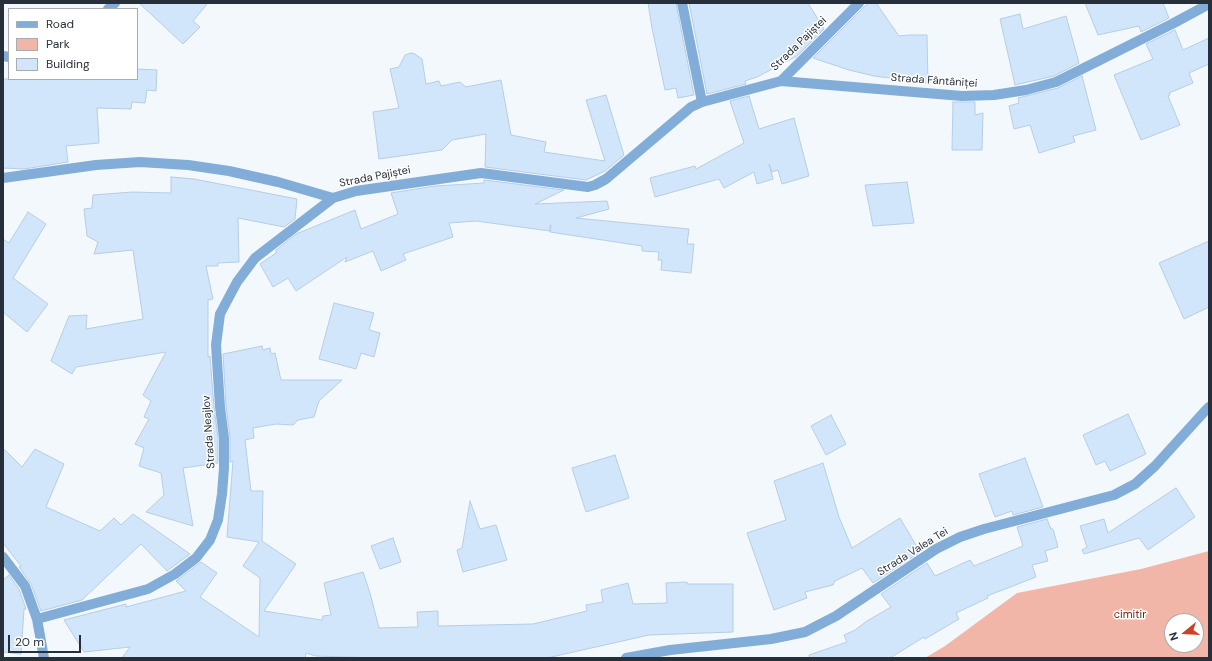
<!DOCTYPE html>
<html>
<head>
<meta charset="utf-8">
<style>
  body { margin:0 }
  #map { position:relative; width:1212px; height:661px; overflow:hidden; background:#f3f8fd; font-family:"DM Sans",sans-serif }
  canvas { display:block }
  .frame { position:absolute; inset:0; border:4px solid #27303a; pointer-events:none }
  .legend { position:absolute; left:8px; top:8px; width:130px; height:72px; box-sizing:border-box; background:#fff; border:1px solid #a9acb0; margin:0; padding:5px 7px; list-style:none; font-size:12px; color:#27303a }
  .legend li { display:flex; align-items:center; gap:8px; height:20px }
  .legend b { width:20px; border:1px solid #a9acb0 }
  .north { position:absolute; left:1164px; top:613px; width:40px; height:40px; box-sizing:border-box; background:#fff; border:1px solid #a9acb0; border-radius:50%; rotate:252deg; font-size:11px; font-weight:700; line-height:16px; text-align:center; color:#27303a }
  .north::after { content:''; display:block; margin:auto; width:14px; height:18px; background:#cd4226; clip-path:polygon(50% 0,100% 100%,50% 72%,0 100%) }
  .scale { position:absolute; left:8px; top:635px; width:73px; height:18px; box-sizing:border-box; border:2px solid #27303a; border-top:0; padding-left:5px; font-size:12px; line-height:14px; white-space:nowrap; color:#27303a; -webkit-text-stroke:3px #fff; paint-order:stroke }
</style>
</head>
<body>
<div id="map">
<canvas width="1212" height="661"></canvas>
<div class="frame"></div>
<ul class="legend">
<li><b style="height:5px;background:#81add8"></b>Road</li>
<li><b style="height:11px;background:#f2b6a8"></b>Park</li>
<li><b style="height:11px;background:#d1e6fa"></b>Building</li>
</ul>
<div class="north">N</div>
<div class="scale">20 m</div>
</div>
<script>
const ctx = document.querySelector('canvas').getContext('2d');
ctx.lineJoin = 'round';
function fillPath(path, color) { ctx.fillStyle = color; ctx.fill(path, 'evenodd'); }
const poly = rows => new Path2D(rows.map(r => 'M' + r).join(''));
function trace(path, color, width, dash) { ctx.strokeStyle = color; ctx.lineWidth = width; ctx.lineCap = dash ? 'butt' : 'round'; ctx.setLineDash(dash || []); ctx.stroke(path); }
function label(font, color, halo, rows, align = 'center') {
  ctx.font = font + ' "DM Sans",sans-serif'; ctx.lineWidth = 3; ctx.setLineDash([]); ctx.textBaseline = 'middle'; ctx.strokeStyle = halo; ctx.fillStyle = color; for (const [text, x, y, turn = 0] of rows) {
    ctx.save(); ctx.translate(x, y); ctx.rotate((+turn || 0) * Math.PI / 180); ctx.textAlign = isNaN(turn) ? turn : align; if (halo) ctx.strokeText(text, 0, 0); ctx.fillText(text, 0, 0); ctx.restore();
  }
}
fillPath(poly([
  [1209,551,1209,658,925,658,945,646,1017,593,1141,569],
  [1172,621,1196,621,1196,645,1172,645]
]), '#f2b6a8');
const building = poly([
  [139,3,208,3,193,21,200,27,183,44,139,3],
  [648,3,676,3,694,95,678,98,676,88,665,90,652,28,648,3],
  [689,3,808,3,824,29,797,56,757,77,745,81,746,84,707,94,689,3],
  [868,3,876,3,899,36,909,35,927,35,928,83,874,76,849,70,813,58,868,3],
  [1085,3,1163,3,1169,18,1141,32,1139,26,1098,35,1085,3],
  [1020,14,1023,29,1066,16,1079,63,1054,76,1015,85,1000,19,1020,14],
  [1175,30,1183,50,1209,38,1209,64,1189,73,1193,83,1169,93,1170,95,1168,96,1180,125,1141,140,1114,75,1153,59,1146,44,1175,30],
  [411,53,415,54,422,59,426,84,439,81,441,86,460,82,466,87,501,80,511,135,546,142,544,152,605,161,586,100,606,95,624,155,605,171,586,180,485,167,486,134,452,140,442,150,379,159,373,112,399,108,390,69,399,67,405,55,411,53],
  [137,69,157,70,156,91,147,90,145,103,132,102,131,109,97,108,99,143,66,146,68,162,24,169,3,168,3,79,137,79,137,69],
  [1082,76,1096,130,1073,136,1075,142,1039,153,1030,125,1014,129,1009,106,1019,103,1018,98,1058,88,1082,76],
  [749,96,759,129,794,118,809,176,782,184,778,170,772,172,769,164,773,179,757,184,754,172,724,188,719,179,655,197,650,178,695,166,696,169,744,143,730,101,749,96],
  [953,102,975,102,975,115,983,113,982,150,952,150,953,102],
  [171,177,194,179,297,199,295,219,284,227,238,218,239,262,218,263,218,266,206,266,213,299,208,300,208,357,210,356,214,407,218,438,218,463,183,468,193,526,146,512,164,495,161,473,139,466,144,448,135,444,149,419,144,417,151,401,143,395,166,352,76,367,72,374,51,361,69,316,87,315,86,329,143,319,133,250,94,254,98,242,87,236,84,209,92,208,93,195,132,192,171,193,171,177],
  [484,180,564,190,535,204,607,201,609,209,576,218,689,229,687,244,694,244,691,273,661,270,662,260,658,260,659,252,642,251,642,246,550,232,551,225,550,225,550,231,476,221,449,223,453,237,403,254,406,260,381,271,373,251,345,262,347,257,296,291,288,278,273,287,260,264,276,253,276,250,296,234,355,210,361,229,398,214,391,193,435,186,484,183,484,180],
  [907,182,914,223,873,226,865,185,907,182],
  [28,212,46,224,13,278,48,304,27,332,3,312,3,239,9,243,28,212],
  [1209,241,1209,307,1184,319,1159,263,1209,241],
  [334,303,374,313,369,330,380,333,374,357,361,353,356,369,319,359,334,303],
  [262,346,263,350,270,348,271,354,275,353,281,380,342,380,319,401,314,417,298,420,293,425,276,424,253,428,254,438,245,440,251,491,263,491,262,541,296,564,264,611,322,620,323,616,331,615,324,583,363,572,370,593,379,628,418,627,417,612,438,611,438,626,533,624,587,611,586,605,603,602,601,590,628,583,633,604,667,603,666,583,687,582,687,584,733,584,733,632,649,635,547,658,376,658,316,656,306,653,305,658,122,658,130,647,84,652,64,620,126,604,126,607,186,591,176,581,201,562,217,573,200,597,259,637,260,578,243,566,259,542,227,537,233,461,230,462,230,437,226,406,223,354,262,346],
  [1128,414,1146,454,1110,471,1105,461,1096,465,1083,435,1128,414],
  [831,415,846,444,826,455,811,426,831,415],
  [3,448,22,467,35,449,64,464,46,507,100,531,114,518,121,525,133,514,190,554,167,571,141,544,82,600,41,611,31,584,19,567,21,566,3,543,3,448],
  [615,455,629,498,586,512,572,468,615,455],
  [1025,458,1043,507,1013,515,1012,511,995,517,979,474,1025,458],
  [823,463,839,517,852,548,900,518,920,552,873,583,862,568,835,581,833,585,805,592,807,598,774,610,747,533,786,520,774,481,823,463],
  [1176,488,1195,517,1148,550,1139,538,1084,554,1082,550,1087,547,1080,526,1104,519,1108,533,1176,488],
  [470,501,480,529,496,525,507,560,463,572,457,550,462,548,470,501],
  [1047,519,1051,529,1053,529,1058,547,1045,551,1048,561,1032,565,1036,577,987,596,988,598,956,613,959,619,925,639,924,637,890,658,810,658,809,655,847,642,844,635,855,630,867,621,891,607,881,594,927,563,935,576,970,560,974,566,1023,546,1017,527,1047,519],
  [393,538,401,562,380,569,371,546,393,538],
  [9,575,19,589,26,609,24,609,21,654,3,652,3,580,9,575]
]);
fillPath(building, '#d1e6fa');
trace(building, '#b4cde5', 1);
trace(poly([
  [682,3,702,102],
  [108,9,115,3],
  [3,56,9,57],
  [781,81,962,96,994,95,1026,90,1056,82,1172,24,1209,4],
  [3,178,96,165,140,162,188,165,229,171,278,182,333,198,356,191,481,173,588,187,595,185,606,179,691,107,702,102,781,81,859,3],
  [3,557,25,586,37,619,44,658],
  [37,619,148,589,175,574,196,558,210,540,218,520,222,494,224,468,224,438,220,407,216,345,220,314,237,282,255,258,333,198],
  [626,658,670,650,771,639,805,632,836,616,936,549,960,537,984,529,1114,495,1135,484,1155,466,1205,411,1209,407]
]), '#81add8', 10);
label('11px', '#27303a', '#fff', [
  ["Strada Pajiștei",799,44,-44],
  ["Strada Fântâniței",934,81,4],
  ["Strada Pajiștei",375,177,-11],
  ["Strada Neajlov",209,432,-94],
  ["Strada Valea Tei",913,552,-32]
]);
label('11px', '#671807', '#fff', [
  ["cimitir",1130,615]
]);
</script>
</body>
</html>
